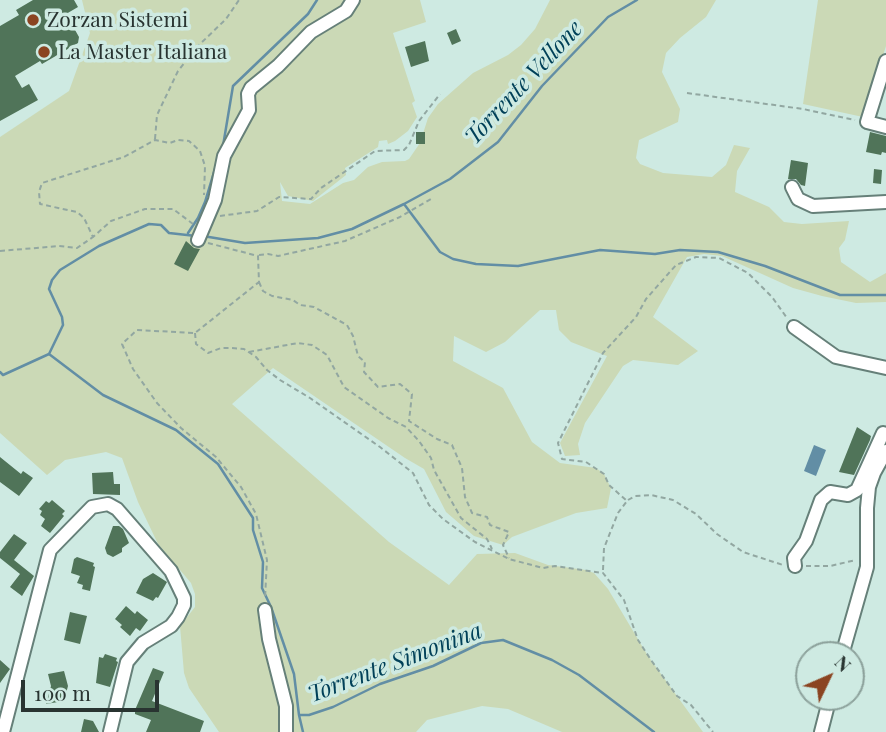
<!DOCTYPE html>
<html>
<head>
<meta charset="utf-8">
<style>
  body { margin:0 }
  #map { position:relative; width:886px; height:732px; overflow:hidden; background:#ceeae2; font-family:"Playfair Display",serif }
  canvas { display:block }
  .north { position:absolute; left:795px; top:641px; width:70px; height:70px; box-sizing:border-box; background:#ceeae2; border:2px solid #8ca19b; border-radius:50%; rotate:46deg; font-size:19px; font-weight:700; line-height:28px; text-align:center; color:#293431 }
  .north::after { content:''; display:block; margin:auto; width:24px; height:32px; background:#8b4421; clip-path:polygon(50% 0,100% 100%,50% 72%,0 100%) }
  .scale { position:absolute; left:21px; top:680px; width:138px; height:32px; box-sizing:border-box; border:4px solid #293431; border-top:0; padding-left:9px; font-size:21px; line-height:24px; white-space:nowrap; color:#293431; -webkit-text-stroke:5px #ceeae2; paint-order:stroke }
</style>
</head>
<body>
<div id="map">
<canvas width="886" height="732"></canvas>
<div class="north">N</div>
<div class="scale">100 m</div>
</div>
<script>
const ctx = document.querySelector('canvas').getContext('2d');
ctx.lineJoin = 'round';
function fillPath(path, color) { ctx.fillStyle = color; ctx.fill(path, 'evenodd'); }
const poly = rows => new Path2D(rows.map(r => 'M' + r).join(''));
function trace(path, color, width, dash) { ctx.strokeStyle = color; ctx.lineWidth = width; ctx.lineCap = dash ? 'butt' : 'round'; ctx.setLineDash(dash || []); ctx.stroke(path); }
function label(font, color, halo, rows, align = 'center') {
  ctx.font = font + ' "Playfair Display",serif'; ctx.lineWidth = 7; ctx.setLineDash([]); ctx.textBaseline = 'middle'; ctx.strokeStyle = halo; ctx.fillStyle = color; for (const [text, x, y, turn = 0] of rows) {
    ctx.save(); ctx.translate(x, y); ctx.rotate((+turn || 0) * Math.PI / 180); ctx.textAlign = isNaN(turn) ? turn : align; if (halo) ctx.strokeText(text, 0, 0); ctx.fillText(text, 0, 0); ctx.restore();
  }
}
fillPath(poly([
  [82,0,420,0,426,22,393,33,415,101,412,103,417,117,408,131,395,141,388,144,387,140,379,141,378,147,345,168,346,175,313,201,288,196,280,182,282,201,310,204,343,183,354,180,368,167,382,162,405,161,409,159,420,143,428,118,438,104,473,73,508,55,521,45,535,29,550,0,716,0,706,17,680,38,666,53,662,72,680,109,678,122,639,140,636,158,640,164,663,173,712,177,726,165,734,145,750,148,737,171,735,192,769,207,784,222,802,224,849,221,845,240,839,248,841,262,870,282,886,273,886,302,856,303,822,296,793,288,722,256,704,254,687,257,653,317,698,351,678,365,633,360,623,366,585,423,578,444,580,455,565,456,560,443,607,356,571,342,559,330,556,310,540,310,505,342,486,352,454,336,453,361,503,388,532,442,560,463,596,468,604,474,611,488,607,508,576,513,512,537,503,545,474,536,446,512,424,469,405,458,273,368,232,404,389,542,449,585,477,554,515,553,548,565,586,570,594,573,608,589,648,656,703,732,562,732,508,709,482,706,427,720,416,732,219,732,189,688,184,673,180,626,195,607,195,594,191,583,158,544,138,502,122,458,106,452,65,460,47,475,0,433,0,137,69,91,90,33],
  [818,0,886,0,886,46,863,117,803,104]
]), '#cbd9b6');
fillPath(poly([
  [814,445,826,450,816,476,804,471]
]), '#628ea5');
trace(poly([
  [223,146,233,86,308,14,317,0],
  [404,204,440,252,453,259,476,264,518,266,600,250,655,254,680,250,718,252,765,266,840,295,886,295],
  [188,233,198,218,205,202,217,162],
  [203,236,245,243,318,238,352,229,404,204,450,179,498,142,542,86,608,17,637,0],
  [49,354,103,395,176,430,218,464,253,518,253,530,263,562,262,588,271,607,294,674,299,715,309,715,333,707,380,684,433,666,481,643,503,640,552,660,579,675,654,732],
  [0,372,3,375,49,354,63,325,62,317,49,289,52,280,60,270,99,246,149,224,161,225,169,233,196,236],
  [299,715,303,732]
]), '#628ea5', 2.5);
fillPath(poly([
  [33,0,74,0,78,7,66,14,79,37,78,43,42,64,40,61,15,76,22,88,29,84,38,100,0,121,0,26,19,15,16,10],
  [456,29,461,41,452,45,447,33],
  [425,41,429,61,411,67,405,47],
  [416,132,425,132,425,144,416,144],
  [870,132,886,136,886,153,882,152,881,155,866,152],
  [791,160,808,163,805,186,801,185,796,179,788,179],
  [874,169,882,170,881,184,873,183],
  [186,241,194,248,200,249,188,271,174,264],
  [857,427,871,436,870,440,854,475,839,472],
  [0,457,21,474,23,471,33,478,19,496,0,482],
  [113,472,114,484,120,484,120,495,93,494,92,473],
  [52,500,65,511,62,514,64,516,50,533,41,526,45,519,40,515,42,511,39,509,46,501,49,503],
  [113,526,119,526,123,529,129,543,122,548,122,552,113,557,107,554,105,548],
  [14,534,27,543,14,560,34,576,22,596,10,587,20,574,0,558,0,552],
  [77,557,94,563,93,566,95,567,90,591,82,589,83,585,77,583,80,576,71,573,74,559],
  [153,573,167,582,158,598,156,597,153,601,136,593,143,579],
  [126,606,135,614,137,611,148,620,140,631,136,628,130,636,120,627,122,625,115,619],
  [70,612,87,616,80,644,64,640],
  [105,654,117,658,116,661,118,662,110,687,96,683,99,657,103,658],
  [0,660,10,669,0,683],
  [153,668,164,672,152,701,204,721,200,732,146,732,151,720,135,714,135,710],
  [64,671,68,686,64,701,46,704,51,686,48,674],
  [84,719,93,721,99,732,81,732]
]), '#507459');
const minor = poly([
  [886,61,867,122,886,127],
  [792,187,798,199,813,206,886,202],
  [198,240,215,200,224,156,249,110,248,94,251,88,278,66,311,32,346,11,353,0],
  [794,327,836,357,886,368],
  [795,566,794,558,806,541,821,500,830,492,848,495,857,490,883,433],
  [265,610,269,639,286,706,286,732],
  [842,655,867,567,867,508,869,487,874,473,886,451],
  [3,732,50,550,92,507,108,504,117,509,171,571,184,598,184,605,178,617,171,626,143,643,127,662,110,732],
  [821,732,830,697]
]);
trace(minor, '#668079', 16);
trace(poly([
  [687,93,803,109,855,120],
  [155,139,157,115,178,71,198,46,226,19,239,0],
  [220,216,257,211,279,197,311,199,321,188,375,151,404,150,409,145,419,121,440,94],
  [193,224,173,209,145,209,111,221,93,237,84,218,77,212,40,204,39,192,42,183,124,157,155,140,170,143,178,140,189,141,200,151,205,166,204,195],
  [208,243,258,256,259,282,195,333,137,330,122,344,133,369,157,403,181,428,216,457,241,487,256,514,267,560,265,598],
  [0,251,59,246,77,248,93,237],
  [259,255,268,254,278,256,345,241,400,217,431,199],
  [259,282,263,291,272,296,293,300,300,305,314,307,347,325,353,336,358,356,365,362,364,372,378,387,400,384,412,394,409,421,437,439,452,445,462,468,465,497,472,513,487,517,490,525,509,532,503,545,509,558],
  [195,333,196,344,208,353,221,348,232,348,244,349,256,357,267,370,280,380,310,398,380,447,413,473,429,505,443,519,475,542,509,559,543,568,555,566,603,573,624,600,638,640,651,660,677,696,691,705,713,732],
  [249,352,298,343,312,345,327,355,344,387,388,418,406,427,419,441,431,458,434,470,461,518,487,539,492,549],
  [628,500,635,496,651,495,673,500,696,514,717,534,743,552,783,565],
  [806,566,830,566,856,560],
  [603,570,604,548,618,513,627,501,609,485,604,474,586,462,562,459,558,443,603,353,636,317,646,299,676,265,696,257,719,258,748,273,772,297,787,318]
]), '#92a7a1', 2, [5, 3.5]);
trace(minor, '#fff', 12);
for (const [x, y, r, color] of [
  [33,20,7,"#8b4421"],
  [44,52,7,"#8b4421"]
]) { const dot = new Path2D(); dot.arc(x, y, r, 0, 2 * Math.PI); ctx.fillStyle = color; ctx.fill(dot); trace(dot, '#ceeae2', 2.5); }
label('21px', '#293431', '#ceeae2', [
  ["Zorzan Sistemi",47,20],
  ["La Master Italiana",58,52]
], 'left');
label('italic 23px', '#004058', '#ceeae2', [
  ["Torrente Vellone",524,83,-47],
  ["Torrente Simonina",395,663,-21]
]);
</script>
</body>
</html>
